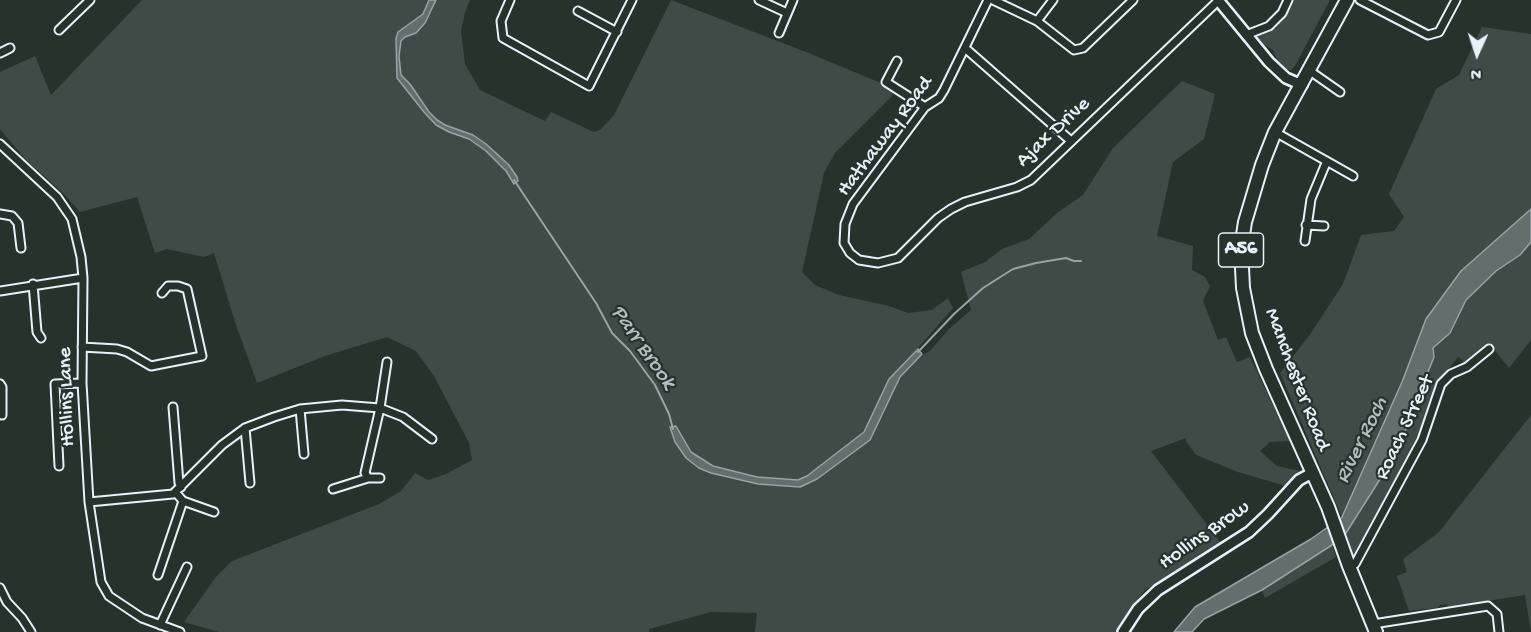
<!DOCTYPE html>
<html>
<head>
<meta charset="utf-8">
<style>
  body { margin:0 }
  #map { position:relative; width:1531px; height:632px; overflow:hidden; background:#26332d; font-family:"Gochi Hand",sans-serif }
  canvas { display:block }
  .north { position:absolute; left:1447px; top:24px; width:60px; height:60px; -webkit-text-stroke:4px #26332d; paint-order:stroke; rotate:183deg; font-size:16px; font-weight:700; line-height:24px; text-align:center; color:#e8f1f8 }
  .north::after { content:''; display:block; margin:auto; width:21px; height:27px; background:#e8f1f8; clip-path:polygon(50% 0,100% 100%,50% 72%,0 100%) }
</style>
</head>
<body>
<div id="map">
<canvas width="1531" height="632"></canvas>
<div class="north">N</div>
</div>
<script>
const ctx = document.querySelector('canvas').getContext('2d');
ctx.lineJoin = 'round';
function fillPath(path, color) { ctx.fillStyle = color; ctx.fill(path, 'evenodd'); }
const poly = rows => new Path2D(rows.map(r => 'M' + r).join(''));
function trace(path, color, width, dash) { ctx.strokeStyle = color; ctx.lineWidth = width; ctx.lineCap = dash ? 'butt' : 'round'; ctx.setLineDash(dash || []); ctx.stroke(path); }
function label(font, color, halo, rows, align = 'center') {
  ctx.font = font + ' "Gochi Hand",sans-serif'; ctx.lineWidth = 4.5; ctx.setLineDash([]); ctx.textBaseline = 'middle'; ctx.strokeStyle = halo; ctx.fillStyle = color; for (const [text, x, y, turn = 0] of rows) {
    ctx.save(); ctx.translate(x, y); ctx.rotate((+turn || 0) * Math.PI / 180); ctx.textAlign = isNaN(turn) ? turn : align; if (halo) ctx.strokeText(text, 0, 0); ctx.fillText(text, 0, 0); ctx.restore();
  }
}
fillPath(poly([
  [142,0,470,0,465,12,461,31,465,64,480,90,545,121,551,112,594,132,601,129,614,115,671,0,806,52,893,88,892,96,835,153,824,173,802,272,815,285,839,295,889,306,908,313,932,310,948,298,953,308,904,364,930,351,949,329,971,310,961,272,985,262,1002,249,1029,239,1057,213,1083,195,1113,148,1182,81,1215,94,1204,139,1173,162,1157,236,1193,246,1192,270,1205,277,1210,286,1203,301,1218,340,1226,337,1237,362,1250,357,1290,441,1270,442,1260,451,1277,466,1300,471,1286,486,1238,472,1196,455,1186,441,1186,438,1151,451,1221,543,1145,590,1127,614,1117,632,755,632,757,613,711,612,649,629,649,632,219,632,184,622,216,577,232,561,379,504,401,491,415,473,428,480,446,474,472,460,469,443,434,376,416,351,387,337,325,356,257,383,235,322,214,253,204,257,167,249,155,253,137,197,80,212,65,195,26,160,0,129,0,72,35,56,51,95],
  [1293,0,1330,0,1295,66,1291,70,1285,69,1278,62,1273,50,1265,45,1257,37,1258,35,1276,28,1284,19],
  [1482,27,1531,34,1531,210,1426,319,1402,382,1342,517,1280,373,1309,336,1343,284,1361,235,1394,231,1404,217,1389,194,1436,89,1459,75],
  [1531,242,1531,340,1509,368,1492,347,1459,369,1463,360,1458,357,1440,380,1420,437,1354,556,1346,533,1401,446,1408,422,1434,357,1433,349,1450,333,1466,300,1496,271,1520,255],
  [1531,415,1531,632,1525,595,1449,607,1445,604,1440,605,1437,608,1409,611,1397,576,1407,572,1403,559,1439,532],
  [1332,545,1336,557,1265,598,1262,590]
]), '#3e4b47');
const water = poly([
  [429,0,436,0,425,23,416,33,405,37,401,41,399,56,401,75,410,84,429,112,437,120,445,125,473,135,486,144,509,165,517,177,518,181,514,184,506,171,486,151,469,139,449,132,436,125,424,112,397,78,396,39,398,32,423,14,429,0],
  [1531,209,1531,242,1520,255,1496,271,1466,300,1450,333,1433,348,1434,357,1408,422,1401,446,1346,533,1332,545,1262,590,1204,619,1192,632,1174,632,1195,607,1311,539,1342,517,1402,382,1426,319,1461,271,1531,209],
  [918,349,922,354,900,377,870,440,817,479,800,487,758,484,711,473,699,468,686,458,675,442,670,427,676,426,691,452,713,466,757,477,798,480,807,476,864,432,889,379,918,349]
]);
fillPath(water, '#636f6d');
trace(water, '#98a3a5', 1.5);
trace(poly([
  [514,180,596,303,612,333,630,351,655,385,669,414,673,429],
  [918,352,954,314,983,288,1013,269,1036,263,1066,258,1074,261,1081,261]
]), '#98a3a5', 2);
const minor = poly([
  [510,0,501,21,503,38,589,86,632,0],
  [759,0,787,13],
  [988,0,944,90,939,98,925,107,853,204,845,224,844,243,850,253,859,260,878,263,898,258,938,218,951,209,965,202,1017,187,1031,180,1218,1],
  [993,0,1037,21,1074,50,1083,48,1133,0],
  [1360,0,1428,35,1439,32,1456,0],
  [578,11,617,32],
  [1037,21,1053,0],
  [59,30,90,0],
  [779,33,793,0],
  [1246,35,1269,26,1282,13,1288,0],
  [965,48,1071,141],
  [0,53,10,48],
  [897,61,886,82,925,107],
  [1310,71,1340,92],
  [1275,132,1353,176],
  [0,144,57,197,72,219,81,257,83,278,82,383,89,502,101,582,109,596,142,618,180,632],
  [0,214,12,216,18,223,21,248],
  [1306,225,1324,226],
  [1305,241,1311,199,1326,163],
  [33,284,37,332,41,338],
  [0,291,83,278],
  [82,347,117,349,127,352,151,366,202,356,187,289,178,286,168,286,162,293],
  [0,384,2,387,2,415],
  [173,407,179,483,181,487],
  [300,409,304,454],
  [245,428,250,483],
  [59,466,55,384,82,383],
  [368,478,380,478],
  [333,489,368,478,365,473,380,408,387,362],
  [176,493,183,501,214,512],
  [89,502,173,494,222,445,245,428,274,417,300,409,342,405,380,408,403,417,432,439],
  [1349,566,1355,564,1422,440,1441,384,1451,374,1467,367,1489,349],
  [158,575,183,501],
  [0,588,7,602,22,618,31,632],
  [1373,624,1488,606,1497,614,1499,632],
  [160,625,187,567]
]);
const tertiary = poly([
  [1218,0,1269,62,1286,78,1302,85],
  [1123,632,1138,609,1158,590,1249,532,1268,514,1299,480,1312,473]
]);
const trunk = poly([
  [1347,0,1275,132,1262,165,1245,222,1241,248,1243,288,1252,333,1266,369,1328,507,1349,566,1376,632]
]);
trace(minor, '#e8f1f8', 11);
trace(tertiary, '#e8f1f8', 14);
trace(trunk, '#e8f1f8', 16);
trace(minor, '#26332d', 7);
trace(tertiary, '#26332d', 9);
trace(trunk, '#26332d', 12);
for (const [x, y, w] of [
  [1241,250,45]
]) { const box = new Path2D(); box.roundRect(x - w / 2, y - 17, w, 34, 4.5); ctx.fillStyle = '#26332d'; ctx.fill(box); trace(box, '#e8f1f8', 1.5); }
label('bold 20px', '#e8f1f8', null, [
  ["A56",1241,250]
]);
label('21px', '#e8f1f8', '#26332d', [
  ["Ajax Drive",1054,133,-43],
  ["Hathaway Road",886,137,-53],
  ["Manchester Road",1296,380,69],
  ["Hollins Lane",68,397,-92],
  ["Roach Street",1406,428,-65],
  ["Hollins Brow",1205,536,-35]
]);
label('italic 22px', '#b3bdc0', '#26332d', [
  ["Parr Brook",642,348,55],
  ["River Roch",1363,441,-64]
]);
</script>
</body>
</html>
